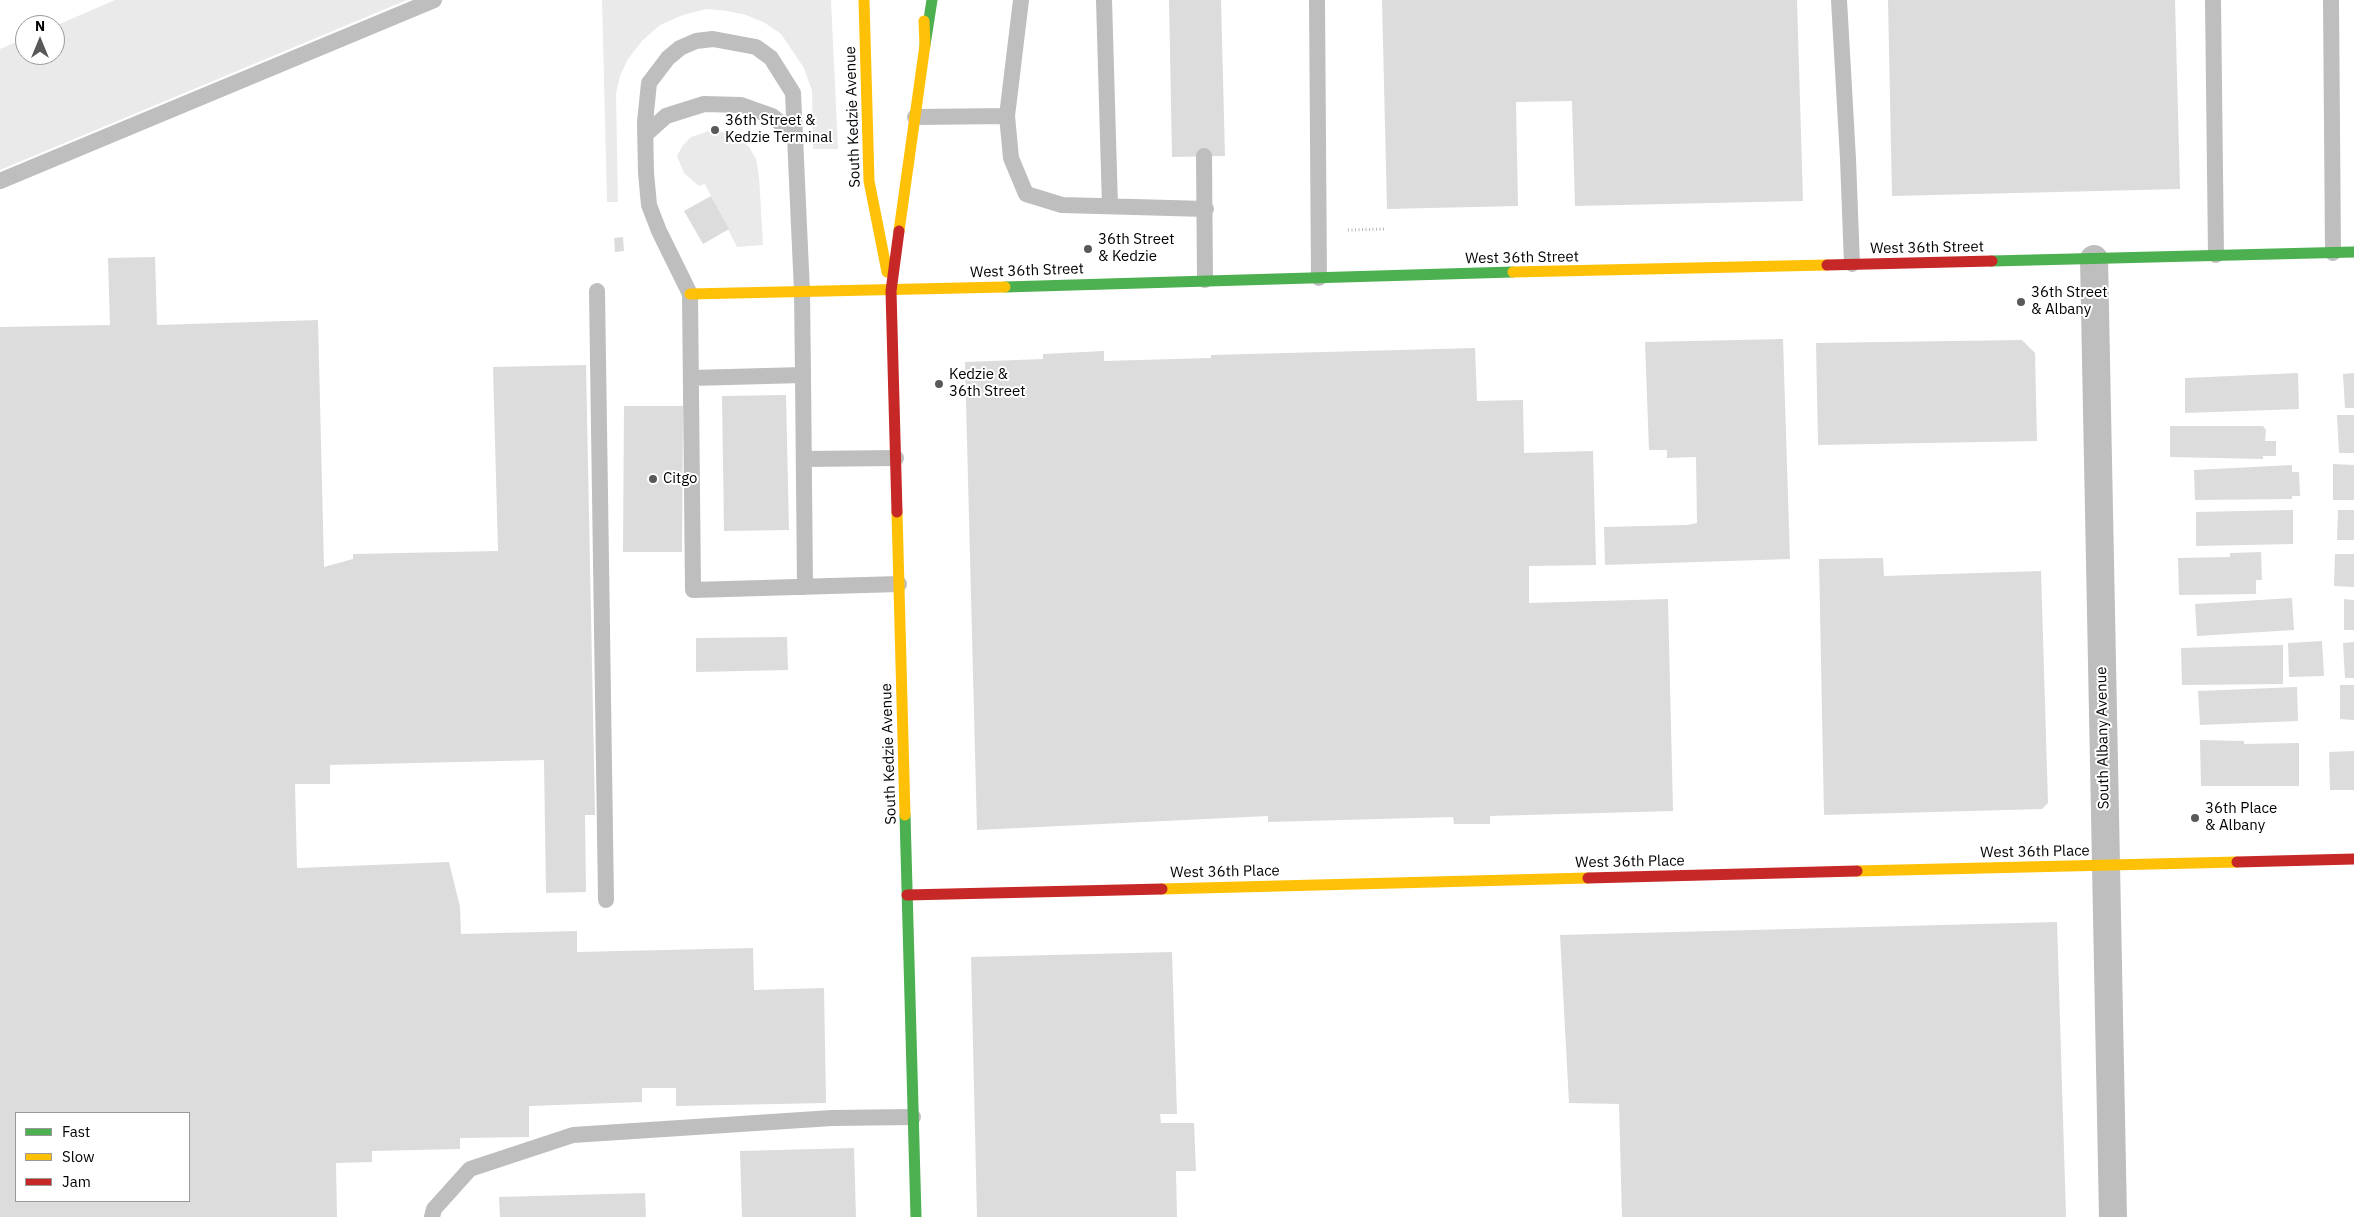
<!DOCTYPE html>
<html>
<head>
<meta charset="utf-8">
<style>
  body { margin:0 }
  #map { position:relative; width:2354px; height:1217px; overflow:hidden; background:#fff; font-family:"IBM Plex Sans",sans-serif }
  canvas { display:block }
  .legend { position:absolute; left:15px; top:1112px; width:175px; height:90px; box-sizing:border-box; background:#fff; border:1px solid #999; margin:0; padding:6px 9px; list-style:none; font-size:15px; color:#000 }
  .legend li { display:flex; align-items:center; gap:10px; height:25px }
  .legend b { width:25px; border:1px solid #999 }
  .north { position:absolute; left:15px; top:15px; width:50px; height:50px; box-sizing:border-box; background:#fff; border:1px solid #999; border-radius:50%; rotate:0deg; font-size:14px; font-weight:700; line-height:20px; text-align:center; color:#000 }
  .north::after { content:''; display:block; margin:auto; width:18px; height:22px; background:#595959; clip-path:polygon(50% 0,100% 100%,50% 72%,0 100%) }
</style>
</head>
<body>
<div id="map">
<canvas width="2354" height="1217"></canvas>
<ul class="legend">
<li><b style="height:6px;background:#4caf50"></b>Fast</li>
<li><b style="height:6px;background:#ffc107"></b>Slow</li>
<li><b style="height:6px;background:#c62828"></b>Jam</li>
</ul>
<div class="north">N</div>
</div>
<script>
const ctx = document.querySelector('canvas').getContext('2d');
ctx.lineJoin = 'round';
function fillPath(path, color) { ctx.fillStyle = color; ctx.fill(path, 'evenodd'); }
const poly = rows => new Path2D(rows.map(r => 'M' + r).join(''));
function trace(path, color, width, dash) { ctx.strokeStyle = color; ctx.lineWidth = width; ctx.lineCap = dash ? 'butt' : 'round'; ctx.setLineDash(dash || []); ctx.stroke(path); }
function label(font, color, halo, rows, align = 'center') {
  ctx.font = font + ' "IBM Plex Sans",sans-serif'; ctx.lineWidth = 4; ctx.setLineDash([]); ctx.textBaseline = 'middle'; ctx.strokeStyle = halo; ctx.fillStyle = color; for (const [text, x, y, turn = 0] of rows) {
    ctx.save(); ctx.translate(x, y); ctx.rotate((+turn || 0) * Math.PI / 180); ctx.textAlign = isNaN(turn) ? turn : align; if (halo) ctx.strokeText(text, 0, 0); ctx.fillText(text, 0, 0); ctx.restore();
  }
}
fillPath(poly([
  [115,0,407,0,0,170,0,49,25,38,25,55,55,55,55,26],
  [602,0,831,0,838,149,813,149,812,91,804,68,781,34,765,23,746,15,727,11,706,9,683,15,660,25,642,41,628,59,620,76,616,93,618,202,607,202],
  [709,131,720,131,741,140,749,147,756,159,759,176,763,245,737,247,705,184,699,186,684,173,677,156,683,145,691,137]
]), '#eaeaea');
fillPath(poly([
  [1169,0,1221,0,1225,156,1172,157],
  [1382,0,1797,0,1803,201,1575,206,1572,101,1516,102,1518,206,1387,209],
  [1888,0,2175,0,2180,189,1892,196],
  [711,196,729,229,703,244,684,211],
  [623,237,624,251,615,252,614,238],
  [155,257,157,325,318,320,324,567,353,559,353,554,498,551,493,367,586,365,595,815,585,815,586,892,546,893,544,760,330,765,330,784,295,784,297,868,449,862,460,907,461,934,577,931,577,952,753,948,754,990,824,988,826,1103,676,1106,676,1088,642,1088,642,1102,529,1106,529,1137,460,1138,460,1149,372,1151,372,1162,336,1163,337,1217,0,1217,0,327,110,325,108,258],
  [16,1113,189,1113,189,1201,16,1201],
  [1783,339,1790,559,1605,565,1604,527,1687,525,1697,523,1696,457,1667,458,1667,450,1649,450,1645,342],
  [2022,340,2035,353,2037,441,1818,445,1816,343],
  [1475,348,1477,401,1523,400,1524,453,1593,451,1596,565,1529,566,1529,603,1668,599,1673,811,1490,816,1490,824,1454,824,1453,817,1268,822,1268,816,977,830,965,362,1043,359,1043,354,1104,351,1104,361,1211,358,1211,355],
  [2298,373,2299,409,2185,413,2185,378],
  [2354,373,2354,408,2345,408,2343,374],
  [786,395,789,530,724,531,722,396],
  [624,406,683,406,682,552,623,552],
  [2337,415,2354,415,2354,453,2339,453],
  [2170,426,2263,426,2266,430,2265,441,2276,441,2276,456,2263,456,2263,459,2170,457],
  [2333,464,2354,465,2354,500,2333,500],
  [2292,465,2292,472,2299,472,2300,496,2292,496,2292,499,2195,500,2194,470],
  [2293,510,2293,544,2196,546,2196,512],
  [2338,510,2354,510,2354,540,2337,540],
  [2261,552,2262,580,2256,580,2256,594,2179,595,2178,558,2230,557,2230,553],
  [2335,554,2354,554,2354,587,2334,586],
  [1883,558,1884,576,2041,571,2048,803,2042,809,1824,815,1819,559],
  [2292,598,2294,630,2197,636,2195,604],
  [2344,599,2354,600,2354,630,2344,630],
  [787,637,788,670,696,672,696,638],
  [2322,641,2324,676,2289,677,2288,643],
  [2354,642,2354,678,2345,678,2343,643],
  [2283,645,2283,684,2182,685,2181,648],
  [2340,685,2354,685,2354,720,2340,719],
  [2297,687,2298,721,2200,725,2198,691],
  [2200,740,2244,741,2244,744,2299,743,2299,786,2201,786],
  [2354,751,2354,790,2330,790,2329,752],
  [2057,922,2066,1217,1622,1217,1619,1104,1569,1103,1560,935],
  [1172,952,1177,1114,1160,1114,1161,1123,1194,1123,1196,1171,1176,1171,1177,1217,977,1217,971,957],
  [854,1148,856,1217,742,1217,740,1151],
  [645,1193,646,1217,500,1217,499,1197]
]), '#dcdcdc');
trace(poly([
  [1348,230,1385,229]
]), '#b8b8b8', 3, [1, 2.5]);
trace(poly([
  [1021,0,1007,116,1011,158,1026,194,1062,205,1206,209],
  [1104,0,1110,206],
  [1317,0,1319,278],
  [1839,0,1848,159,1852,264],
  [2213,0,2216,255],
  [2331,0,2333,253],
  [915,117,1007,116],
  [645,135,666,116,704,104,741,105,772,116,797,137],
  [1204,156,1205,280],
  [0,181,434,0],
  [597,291,606,900],
  [803,375,802,292,793,93,771,58,756,47,713,39,696,41,680,48,668,58,649,83,645,122,646,173,649,205,659,231,690,294,693,590,899,584],
  [691,378,803,375,805,587],
  [805,459,896,458],
  [432,1217,434,1209,470,1169,573,1135,832,1118,913,1117]
]), '#bebebe', 16);
trace(poly([
  [2094,259,2113,1217]
]), '#bebebe', 28);
trace(poly([
  [925,45,932,0],
  [1992,261,2354,252],
  [1005,287,1513,272],
  [905,815,916,1217]
]), '#4caf50', 11);
trace(poly([
  [864,0,869,181,887,272],
  [899,231,925,45,924,21],
  [1513,272,1827,265],
  [690,294,1005,287],
  [897,512,905,815],
  [1857,871,2237,862],
  [1162,889,1588,878]
]), '#ffc107', 11);
trace(poly([
  [1827,265,1992,261],
  [897,512,891,291,899,231],
  [2237,862,2354,859],
  [1588,878,1857,871],
  [907,895,1162,889]
]), '#c62828', 11);
for (const [x, y, r, color] of [
  [715,130,5,"#595959"],
  [1088,249,5,"#595959"],
  [2021,302,5,"#595959"],
  [939,384,5,"#595959"],
  [653,479,5,"#595959"],
  [2195,818,5,"#595959"]
]) { const dot = new Path2D(); dot.arc(x, y, r, 0, 2 * Math.PI); ctx.fillStyle = color; ctx.fill(dot); trace(dot, '#fff', 2); }
label('15px', '#000', '#fff', [
  ["South Kedzie Avenue",853,117,-92],
  ["West 36th Street",1927,248,-1],
  ["West 36th Street",1522,258,-1],
  ["West 36th Street",1027,271,-2],
  ["South Albany Avenue",2103,738,-91],
  ["South Kedzie Avenue",889,754,-92],
  ["West 36th Place",2035,852,-1],
  ["West 36th Place",1630,862,-1],
  ["West 36th Place",1225,872,-1]
]);
label('15px', '#000', '#fff', [
  ["36th Street &",725,121],
  ["Kedzie Terminal",725,138],
  ["36th Street",1098,240],
  ["& Kedzie",1098,257],
  ["36th Street",2031,293],
  ["& Albany",2031,310],
  ["Kedzie &",949,375],
  ["36th Street",949,392],
  ["Citgo",663,479],
  ["36th Place",2205,809],
  ["& Albany",2205,826]
], 'left');
</script>
</body>
</html>
